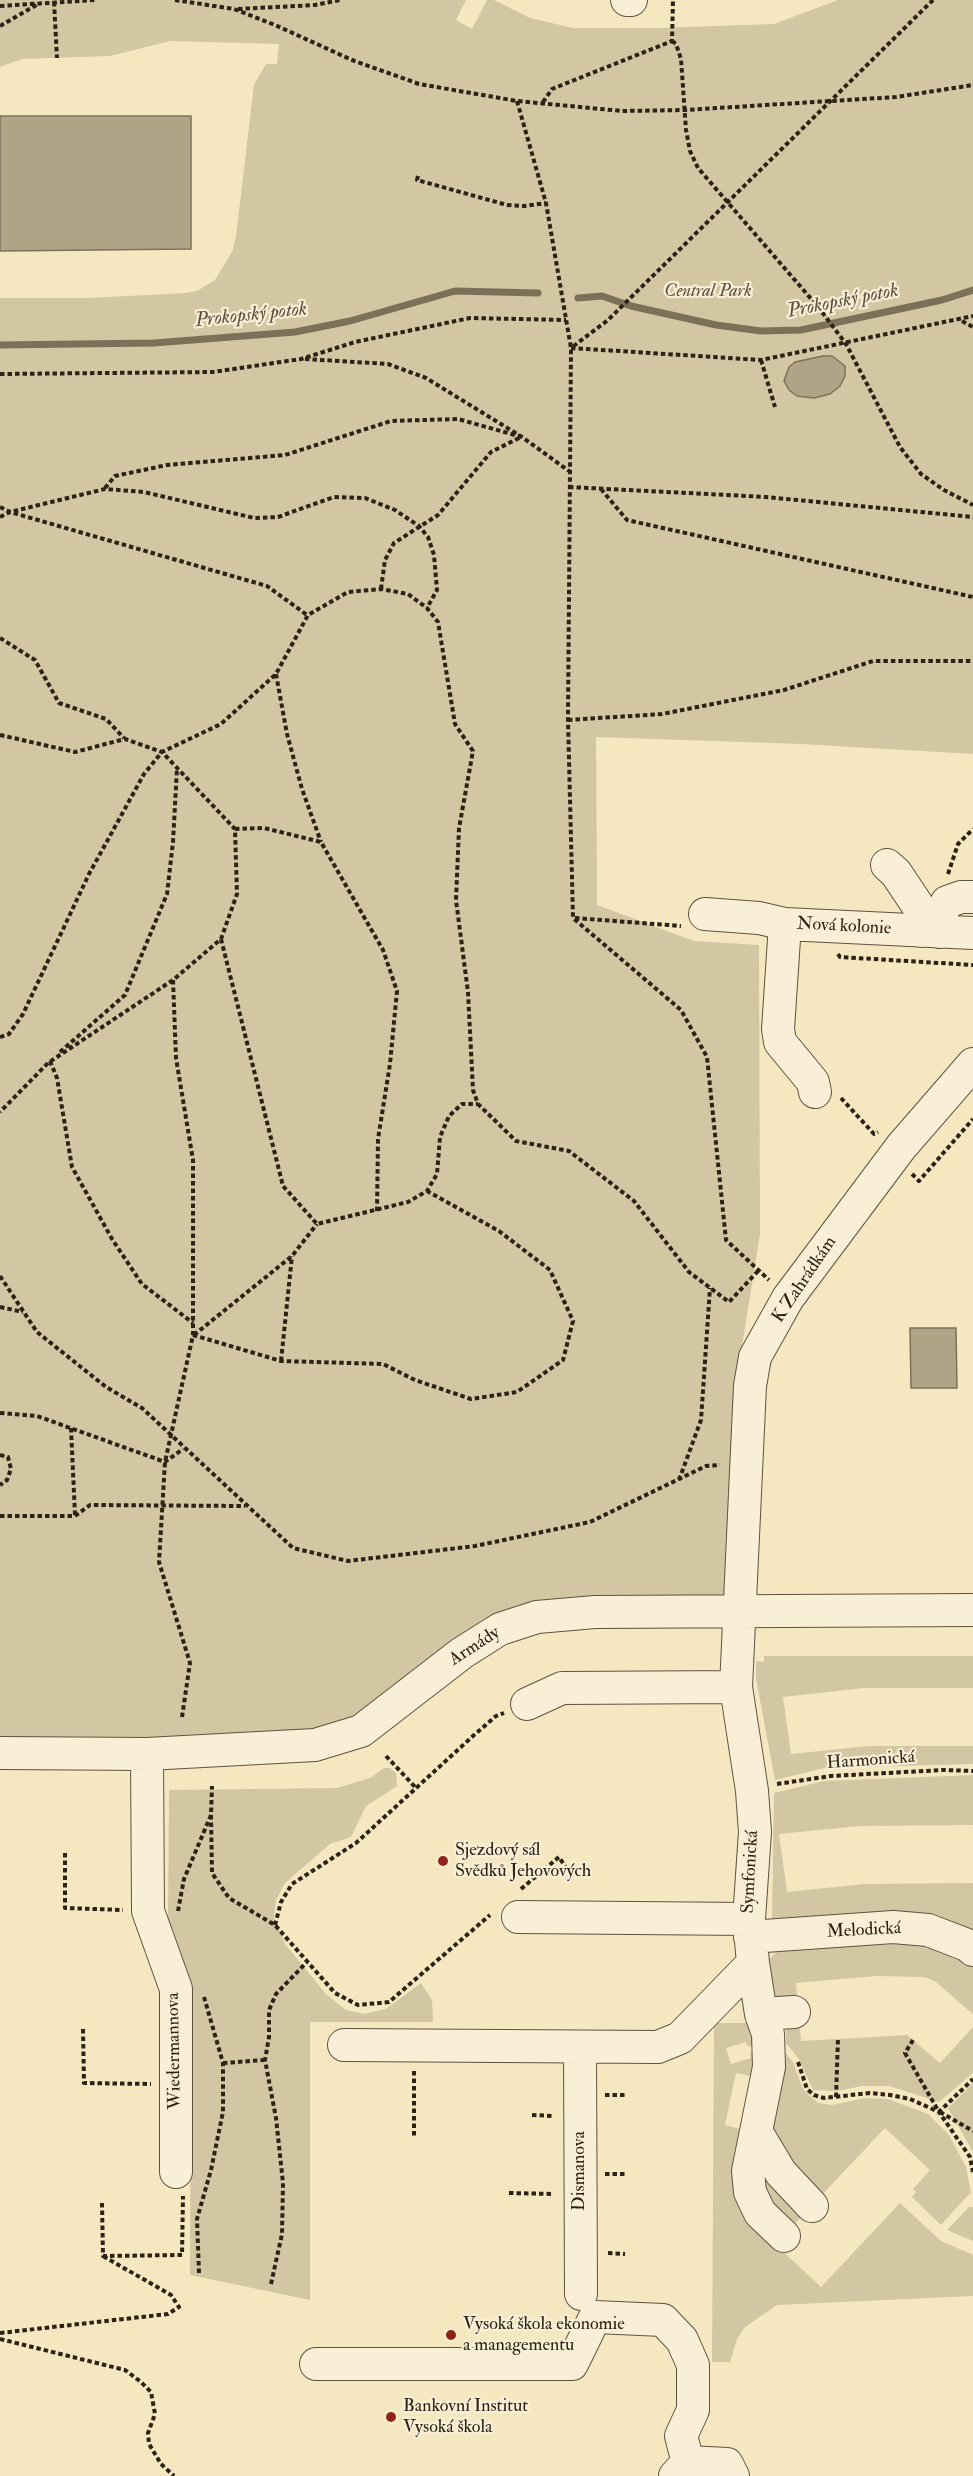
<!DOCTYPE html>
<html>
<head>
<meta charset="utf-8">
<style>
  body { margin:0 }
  canvas { display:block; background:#f5e7c0 }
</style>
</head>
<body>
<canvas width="973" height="2476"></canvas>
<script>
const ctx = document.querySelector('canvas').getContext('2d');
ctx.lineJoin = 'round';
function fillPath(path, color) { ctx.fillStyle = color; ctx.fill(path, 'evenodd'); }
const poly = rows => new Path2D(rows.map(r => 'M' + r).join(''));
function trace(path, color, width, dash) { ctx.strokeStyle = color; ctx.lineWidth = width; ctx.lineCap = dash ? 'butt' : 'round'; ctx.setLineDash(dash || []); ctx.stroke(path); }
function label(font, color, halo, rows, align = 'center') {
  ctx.font = font + ' "IM FELL Double Pica",serif'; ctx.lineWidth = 4.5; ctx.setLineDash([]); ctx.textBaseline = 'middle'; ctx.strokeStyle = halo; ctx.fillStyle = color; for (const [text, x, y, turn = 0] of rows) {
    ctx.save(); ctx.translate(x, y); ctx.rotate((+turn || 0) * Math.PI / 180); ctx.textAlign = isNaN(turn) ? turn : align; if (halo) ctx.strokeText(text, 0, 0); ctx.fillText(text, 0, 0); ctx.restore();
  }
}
fillPath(poly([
  [0,0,466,0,456,20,472,29,487,0,494,0,530,18,573,28,658,28,774,24,838,0,973,0,973,754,801,744,596,737,597,905,694,941,759,945,760,1234,738,1371,725,1596,528,1606,381,1703,327,1727,257,1743,0,1741,0,298,89,298,185,293,197,291,215,280,232,252,236,236,254,85,266,64,277,64,279,44,170,41,110,56,22,59,0,67],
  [764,1656,973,1656,973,1688,864,1688,783,1697,791,1754,868,1746,973,1746,973,1764,825,1768,775,1780,756,1679,756,1661,764,1662],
  [384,1768,390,1768,396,1773,397,1786,366,1806,351,1837,330,1844,285,1883,276,1900,274,1918,286,1945,326,1994,346,2010,364,2014,386,2009,421,1983,432,2000,433,2022,310,2022,310,2300,190,2275,191,1981,168,1925,169,1790,337,1788,370,1778],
  [973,1775,973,1825,860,1826,779,1834,787,1892,864,1884,973,1883,973,1933,959,1924,928,1915,774,1922,772,1920,774,1793,824,1781],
  [913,1943,934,1947,960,1958,973,1967,973,2014,936,1982,925,1977,876,1976,796,1983,801,2041,907,2035,940,2063,973,2027,973,2073,939,2102,889,2086,862,2086,837,2091,813,2090,799,2059,786,2043,786,2028,772,2000,766,1965,769,1960,779,1949],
  [714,2023,753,2023,755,2044,748,2047,746,2042,726,2048,731,2064,751,2058,750,2053,755,2052,755,2077,736,2073,725,2125,744,2130,776,2245,821,2287,900,2203,941,2241,973,2255,973,2296,777,2305,745,2327,737,2339,730,2362,712,2362],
  [780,2047,793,2062,803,2089,818,2103,832,2105,864,2098,888,2099,928,2114,949,2135,966,2167,971,2192,941,2225,912,2197,916,2192,913,2189,930,2170,885,2128,817,2200,788,2169,772,2130],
  [973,2083,973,2152,948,2108],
  [761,2161,805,2213,791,2228,765,2195],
  [969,2207,973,2207,973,2241,947,2230]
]), '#d3c6a3');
const water = poly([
  [0,116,191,116,191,249,0,251,0,116],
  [823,356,832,356,845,366,845,376,840,386,830,394,814,398,797,396,789,390,784,381,789,367,795,362,823,356],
  [910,1328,956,1328,957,1388,911,1388,910,1328]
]);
fillPath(water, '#b1a486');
trace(water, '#7c7059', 1.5);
trace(poly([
  [578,298,602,296,631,306,716,325,761,331,801,330,942,300,973,290],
  [0,345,154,343,295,332,350,321,455,291,538,293]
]), '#7c7059', 7);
const minor = poly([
  [627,0,631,0],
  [887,865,896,873,922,912,921,931],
  [705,914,759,918,785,924],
  [940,932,939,919,947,902,961,897,973,897],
  [815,1092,813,1082,780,1042,778,1029,785,924,973,933],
  [527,1704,562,1688,736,1687],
  [0,1753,147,1754,315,1745,361,1731,462,1653,500,1629,537,1617,595,1612,973,1610],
  [147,1754,148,1911,176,1989,176,2172],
  [518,1917,749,1919],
  [750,1937,893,1927,928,1930,967,1945,973,1950],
  [761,2014,794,2012],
  [344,2045,658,2047,680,2038,753,1963],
  [580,2048,581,2294],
  [757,2133,781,2173,812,2206],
  [784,2236,760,2213,750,2192,748,2171,769,2067,768,2034,761,2014,753,1963,749,1919,755,1832,752,1791,736,1687,750,1386,755,1357,788,1298,901,1147,973,1064],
  [316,2364,572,2364,595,2317,663,2320,682,2340,693,2365,693,2410,681,2436,688,2462],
  [675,2476,688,2462,727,2464,733,2476]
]);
trace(minor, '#5e5340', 34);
trace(poly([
  [175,0,234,9,275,25,352,60,419,84,517,101,622,111,685,110,896,97,973,85],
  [933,0,608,320,571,348,761,360,973,316],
  [54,2,57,58],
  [0,6,95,0],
  [238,9,315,5,340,0],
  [0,26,38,4],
  [672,41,676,44,681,59,686,130,690,151,698,168,819,308,846,344,900,447,921,474,944,490,973,505],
  [517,101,546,203,571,348,568,720,573,918,681,1010,707,1057,726,1240,769,1280],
  [543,102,552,89,672,41,673,0],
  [418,176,417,180,507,205,524,206,546,203],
  [962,321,973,327],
  [305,359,388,364,426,378,522,437,569,471],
  [761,360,775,407],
  [0,374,213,372,301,359,355,342,470,318,566,320],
  [569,487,766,497,973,517],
  [105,488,115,476,167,465,285,455,391,421,458,419,522,437],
  [601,489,627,520,973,597],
  [0,507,10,512,105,489,144,492,254,518,278,517,334,497,365,498,395,510,419,526,428,537,434,555,437,590,427,608],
  [0,517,10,512,267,586,307,615],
  [381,589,385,560,394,543,438,515,491,452,521,437],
  [0,638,35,660,59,703,106,719,124,738],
  [276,674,287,734,302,789,321,842],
  [568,720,662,714,784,690,873,661,973,661],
  [0,735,75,752,125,739,162,752,235,829,237,894,221,939,173,980,48,1063,0,1112],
  [235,829,264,828,321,842,383,950,397,991,390,1064,378,1139,377,1211],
  [948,874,958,844,973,829],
  [575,918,681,926],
  [221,939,283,1186,317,1224,408,1202,427,1191,437,1174,440,1137,449,1116,462,1104,478,1104],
  [838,954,840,957,973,965],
  [173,980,176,1058,193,1160,193,1335,165,1462,159,1562,190,1663,182,1717],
  [0,1037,9,1034,23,1014,89,874,144,774,162,752,221,724,276,674,308,615,348,592,381,589,408,594,427,608,438,622,455,724,473,751,459,828,456,900,468,992,473,1090,478,1104,516,1141,569,1151,634,1201,689,1272,729,1302,758,1271],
  [60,1052,125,995,167,894,173,842,177,768],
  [50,1061,57,1078,72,1167,112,1239,142,1284,193,1323],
  [841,1098,874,1134,878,1132],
  [912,1174,919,1181,973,1119],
  [0,1276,37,1332,106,1387,142,1408,293,1548,348,1561,475,1546,590,1522,706,1466,720,1465],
  [0,1307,23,1312],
  [193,1335,281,1361,383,1364,415,1380,471,1399,517,1392,563,1360,573,1321,550,1270,499,1231,427,1191],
  [194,1335,292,1256,317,1224],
  [281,1361,292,1256],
  [0,1413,37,1416,165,1462,183,1449],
  [71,1428,75,1515],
  [0,1455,8,1457,11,1469,7,1480,0,1485],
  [679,1480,701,1420,710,1288],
  [0,1516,75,1516,90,1505,245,1506],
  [386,1756,416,1788],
  [777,1784,831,1776,943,1770,973,1771],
  [211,1815,212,1873,229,1898,275,1925,335,1993,358,2005,389,2002,490,1915],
  [65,1853,65,1908,123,1910],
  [521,1889,559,1857,570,1874],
  [178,1911,184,1879,211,1815,212,1786],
  [275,1925,281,1902,292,1884,356,1843,473,1736,496,1716,504,1713],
  [83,2029,84,2083,151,2084],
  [913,2040,905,2053,939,2112,973,2079],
  [798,2062,807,2089,814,2095,824,2098,870,2093,890,2095,910,2099,939,2112,970,2157,973,2172],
  [223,2063,265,2060],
  [414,2071,414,2137],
  [605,2095,626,2095],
  [836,2097,838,2038],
  [940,2112,973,2131],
  [532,2115,554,2116],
  [605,2174,625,2174],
  [509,2193,554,2194],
  [102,2203,103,2256,182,2255,183,2196],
  [608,2253,625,2254],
  [199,2273,197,2219,211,2170,223,2112,223,2063,204,1997],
  [271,2284,282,2234,283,2183,276,2118,265,2060,269,2037,269,2010,276,1994,307,1962],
  [0,2333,168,2314,179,2307,171,2295,103,2256],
  [0,2339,125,2370,141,2382,151,2392,155,2414,148,2433,149,2444,161,2464,174,2476]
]), '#2c2215', 4, [4.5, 3]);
trace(minor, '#f8efd6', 32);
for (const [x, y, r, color] of [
  [443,1861,6,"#8f2418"],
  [451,2335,6,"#8f2418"],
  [391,2417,6,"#8f2418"]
]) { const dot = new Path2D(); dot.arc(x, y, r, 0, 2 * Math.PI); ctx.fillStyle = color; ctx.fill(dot); trace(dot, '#f8efd6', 2); }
label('italic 18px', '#5e5340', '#f8efd6', [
  ["Central Park",708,292]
]);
label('18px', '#2c2215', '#f8efd6', [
  ["Nová kolonie",844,927,3],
  ["K Zahrádkám",805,1280,-56],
  ["Armády",475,1647,-33],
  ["Harmonická",871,1761,-4],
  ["Symfonická",751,1872,-87],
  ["Melodická",864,1931,-3],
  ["Wiedermannova",175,2051,-91],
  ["Dismanova",580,2171,-90]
]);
label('18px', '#2c2215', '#f8efd6', [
  ["Sjezdový sál",455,1851],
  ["Svědků Jehovových",455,1872],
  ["Vysoká škola ekonomie",463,2325],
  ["a managementu",463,2346],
  ["Bankovní Institut",403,2407],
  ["Vysoká škola",403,2428]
], 'left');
label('italic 20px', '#5b503d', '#f8efd6', [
  ["Prokopský potok",843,302,-11],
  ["Prokopský potok",251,316,-6]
]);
</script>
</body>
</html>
